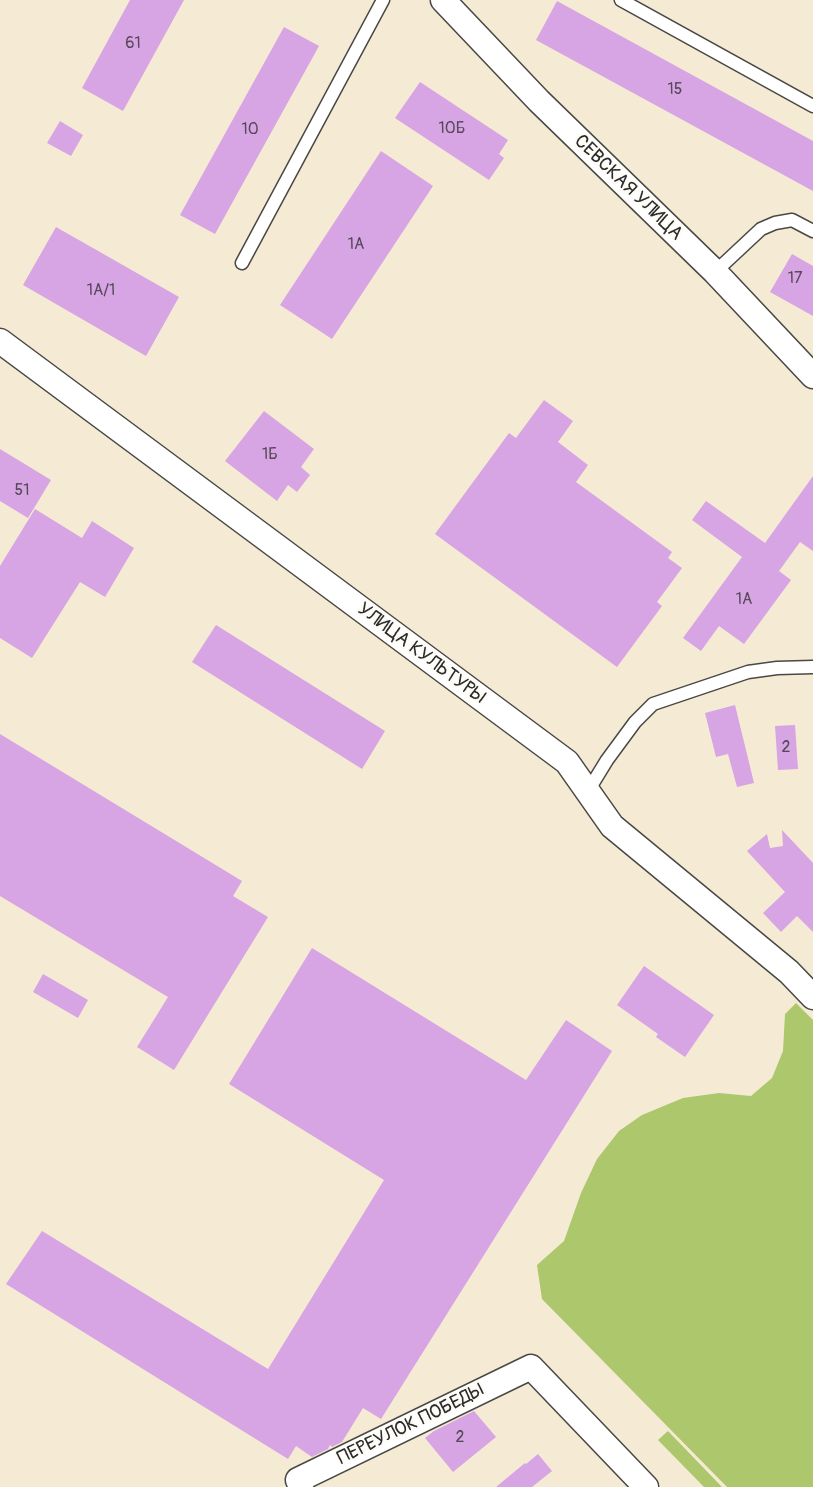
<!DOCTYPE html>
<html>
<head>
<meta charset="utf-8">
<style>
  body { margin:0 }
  canvas { display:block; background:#f5ead4 }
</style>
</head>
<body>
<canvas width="813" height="1487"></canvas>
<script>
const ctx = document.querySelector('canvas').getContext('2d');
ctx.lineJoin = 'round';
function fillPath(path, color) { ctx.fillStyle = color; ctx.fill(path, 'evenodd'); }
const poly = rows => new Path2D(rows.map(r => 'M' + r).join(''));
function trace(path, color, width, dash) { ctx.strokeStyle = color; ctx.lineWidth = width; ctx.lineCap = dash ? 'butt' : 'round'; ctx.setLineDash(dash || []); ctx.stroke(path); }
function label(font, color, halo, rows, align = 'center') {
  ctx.font = font + ' Pangolin,sans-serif'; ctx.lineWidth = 5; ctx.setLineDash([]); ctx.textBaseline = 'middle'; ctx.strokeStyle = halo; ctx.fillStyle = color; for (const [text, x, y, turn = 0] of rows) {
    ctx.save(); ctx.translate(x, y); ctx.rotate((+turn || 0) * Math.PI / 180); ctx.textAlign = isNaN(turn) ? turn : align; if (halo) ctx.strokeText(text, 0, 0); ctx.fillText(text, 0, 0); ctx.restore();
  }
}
fillPath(poly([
  [796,1003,813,1020,813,1487,727,1487,542,1299,537,1265,564,1241,581,1193,597,1159,619,1131,642,1115,683,1098,719,1093,751,1096,772,1078,783,1051,785,1014],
  [668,1431,722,1487,704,1487,658,1440]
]), '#adc76c');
fillPath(poly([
  [130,0,184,0,123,111,82,88],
  [557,1,813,141,813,191,536,40],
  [284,27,319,46,215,234,180,215],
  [420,82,508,140,499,154,504,158,489,180,395,118],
  [60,121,83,135,71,156,47,143],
  [381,151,433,186,332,339,280,305],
  [56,227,179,297,146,356,23,285],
  [792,254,813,266,813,316,770,292],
  [544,400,573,421,558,442,588,465,576,482,672,552,668,558,682,568,657,602,662,606,617,667,435,534,509,433,516,438],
  [264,411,314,449,301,467,310,475,297,492,288,485,277,501,225,461],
  [0,449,51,480,28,518,0,501],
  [813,476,813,551,800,542,779,571,791,580,744,644,719,626,701,651,683,638,742,557,692,520,706,501,765,543],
  [35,509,82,538,92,521,134,548,105,597,80,582,32,658,0,638,0,566],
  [216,625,385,731,362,769,192,662],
  [735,705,754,783,737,787,728,754,716,757,705,713],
  [795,725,798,769,778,770,775,726],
  [0,734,242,881,233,896,268,917,174,1070,137,1047,168,997,0,896],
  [782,830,813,863,813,932,797,916,781,932,763,913,785,892,747,851,767,834,770,848,783,846],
  [312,948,526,1080,566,1020,612,1051,381,1419,363,1408,342,1442,332,1447,330,1445,328,1449,312,1457,296,1446,288,1459,6,1284,42,1231,268,1369,384,1180,229,1084],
  [644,966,714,1015,685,1057,656,1037,658,1034,617,1005],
  [43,974,88,1000,78,1018,33,992],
  [474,1411,496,1437,453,1472,425,1438,434,1431],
  [538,1454,552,1471,532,1487,496,1487,525,1463,526,1464]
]), '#d7a4e4');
const service = poly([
  [621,0,813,106],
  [242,263,383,0],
  [715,272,761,229,775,223,792,220,813,231],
  [588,791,607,760,635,722,653,704,748,672,777,668,813,667]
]);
const minor = poly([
  [443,0,539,101,715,272,813,376],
  [0,341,567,762,612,826,789,972,813,997],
  [301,1487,298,1480,531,1367,646,1487]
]);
trace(service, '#494844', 15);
trace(minor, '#494844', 27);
trace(service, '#fff', 12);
trace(minor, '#fff', 24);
label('16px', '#564959', null, [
  ["61",133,44],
  ["15",675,90],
  ["10Б",452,129],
  ["10",250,130],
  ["1А",356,245],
  ["17",795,279],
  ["1А/1",101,291],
  ["1Б",270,455],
  ["51",22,491],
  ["1А",744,600],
  ["2",786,748],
  ["2",460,1438]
]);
label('19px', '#2b2b2b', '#fdfcf7', [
  ["СЕВСКАЯ УЛИЦА",628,188,44],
  ["УЛИЦА КУЛЬТУРЫ",421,654,37],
  ["ПЕРЕУЛОК ПОБЕДЫ",411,1425,-26]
]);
</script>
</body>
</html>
